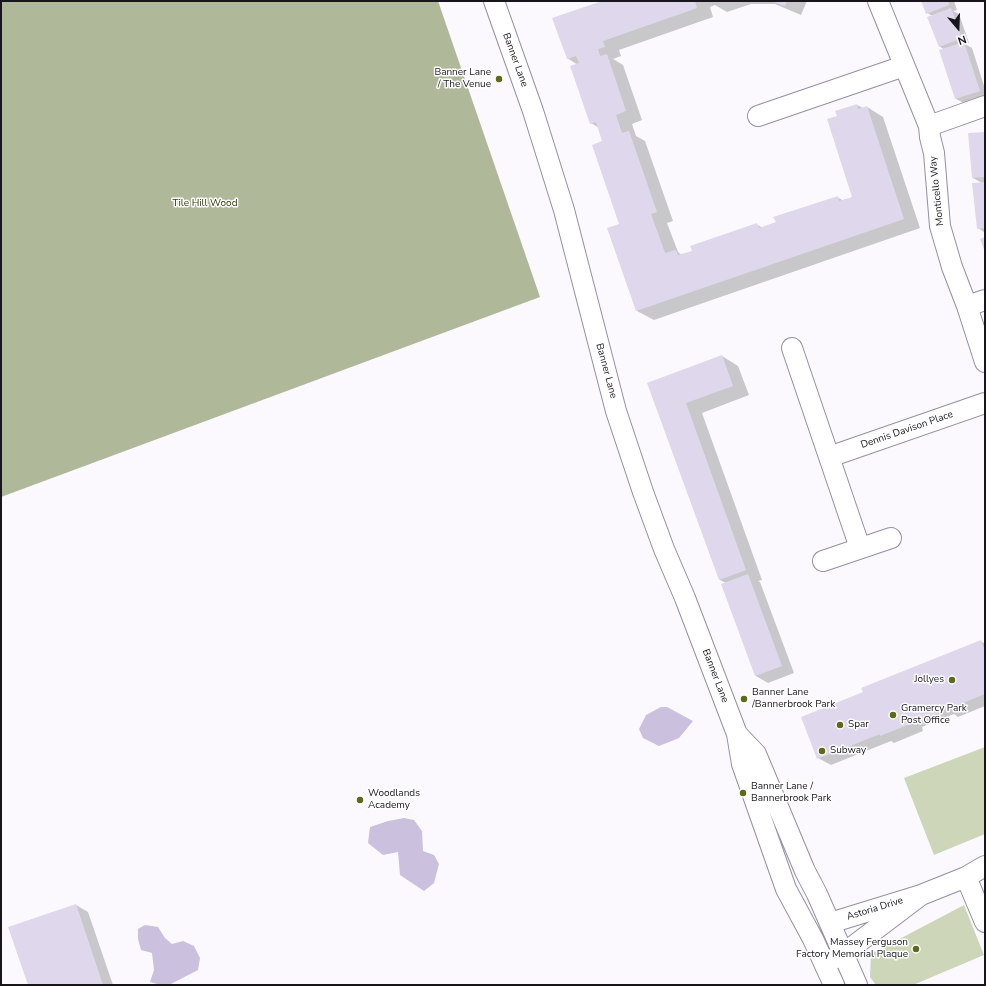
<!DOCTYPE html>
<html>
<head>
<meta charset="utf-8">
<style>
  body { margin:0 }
  #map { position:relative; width:986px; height:986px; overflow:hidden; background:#fbf9fd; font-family:"Nunito Sans",sans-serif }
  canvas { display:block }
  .frame { position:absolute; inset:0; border:2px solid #18161c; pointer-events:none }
  .north { position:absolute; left:938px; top:8px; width:40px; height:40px; -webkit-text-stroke:3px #fff; paint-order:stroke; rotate:161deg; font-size:11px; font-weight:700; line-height:16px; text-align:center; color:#18161c }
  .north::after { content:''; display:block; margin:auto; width:14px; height:18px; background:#18161c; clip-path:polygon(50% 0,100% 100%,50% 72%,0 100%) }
</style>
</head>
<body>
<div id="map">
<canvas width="986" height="986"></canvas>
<div class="frame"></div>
<div class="north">N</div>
</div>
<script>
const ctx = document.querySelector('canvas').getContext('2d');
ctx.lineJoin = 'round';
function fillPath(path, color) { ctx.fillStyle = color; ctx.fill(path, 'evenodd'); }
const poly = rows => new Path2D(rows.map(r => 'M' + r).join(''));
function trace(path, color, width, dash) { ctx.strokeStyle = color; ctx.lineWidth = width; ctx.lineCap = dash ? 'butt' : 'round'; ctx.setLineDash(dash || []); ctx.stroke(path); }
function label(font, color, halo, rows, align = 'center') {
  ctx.font = font + ' "Nunito Sans",sans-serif'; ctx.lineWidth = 3; ctx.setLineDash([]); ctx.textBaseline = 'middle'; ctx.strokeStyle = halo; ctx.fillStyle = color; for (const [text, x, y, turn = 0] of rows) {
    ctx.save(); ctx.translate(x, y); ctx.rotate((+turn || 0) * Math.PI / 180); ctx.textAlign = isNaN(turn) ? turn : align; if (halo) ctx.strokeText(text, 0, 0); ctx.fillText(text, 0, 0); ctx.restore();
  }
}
fillPath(poly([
  [985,747,985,834,934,855,904,778],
  [964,905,984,955,913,985,876,985,870,977,871,954]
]), '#cdd6b8');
fillPath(poly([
  [1,1,438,1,540,297,1,497]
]), '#b0b89a');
fillPath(poly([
  [661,707,667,707,693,721,679,738,659,746,643,738,639,729,646,715],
  [404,818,414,820,422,831,423,851,434,855,439,864,434,883,424,891,400,875,398,852,383,855,368,843,370,827,388,821],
  [145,925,158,927,165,938,172,944,183,941,194,946,200,958,198,970,169,985,161,985,150,982,154,970,152,953,141,950,138,939,138,929]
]), '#cbc0de');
fillPath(poly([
  [605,1,807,1,801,15,775,4,751,4,727,12,715,5,710,7,713,17,619,50,621,56,613,59,623,65,642,120,632,124,636,136,645,141,673,221,667,223,678,252,682,255,693,251,756,224,763,228,837,197,844,201,854,197,838,116,857,105,863,108,867,107,883,117,920,228,654,320,637,311,604,142,599,128,591,123,578,65,567,58],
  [922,1,954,1,957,10,953,11,959,14,969,43,965,44,972,48,985,89,985,97,964,103,956,99,945,50,939,46,933,16,927,13],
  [985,133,985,233,978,228,982,183,973,178],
  [722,356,738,366,749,395,702,413,762,580,758,581,760,582,794,673,768,683,756,676,726,583,720,580,648,383],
  [981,641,985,644,985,706,958,717,954,714,922,727,923,731,894,743,891,741,831,765,818,758,864,692],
  [76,905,88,912,113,985,29,985]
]), '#0003');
fillPath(poly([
  [602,1,695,1,697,8,603,41,605,47,598,49,600,56,607,54,626,111,616,115,622,133,629,131,657,212,651,214,665,253,676,250,678,255,692,251,690,246,757,223,759,228,776,222,773,217,838,196,839,201,852,197,827,119,837,116,835,111,857,104,858,109,867,106,904,219,636,311,607,228,619,224,592,145,602,141,596,122,590,124,570,66,579,63,576,56,567,59,552,18],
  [772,1,787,1,785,6],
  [921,1,948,1,949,5,926,14],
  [951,8,962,38,939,47,927,17],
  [964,42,980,91,955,99,939,50],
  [985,132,985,177,972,178,968,133],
  [985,182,985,228,977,229,972,183],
  [985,237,985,252,980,239],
  [722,355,733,386,686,403,746,570,719,580,647,383],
  [748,574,782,666,755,676,721,584],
  [981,640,985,651,985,694,880,736,880,734,817,759,801,717,863,692,861,688],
  [76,904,103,985,28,985,8,927]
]), '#dfd8ec');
const minor = poly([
  [494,1,533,111,564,210,616,411,643,492,664,549,685,598,737,734,742,764,786,889,813,939,834,985],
  [878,1,929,126,930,137,934,153,940,226,952,267,967,306,985,362],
  [758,116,904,66],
  [929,126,985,106],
  [967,306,985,300],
  [792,348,860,548],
  [829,457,985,403],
  [823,561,891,538],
  [737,734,756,754,805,871,817,894,857,985],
  [966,877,985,922],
  [921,895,966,877,985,866],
  [830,923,921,895,843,954,831,960]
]);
trace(minor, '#958fa1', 22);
trace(minor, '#fff', 20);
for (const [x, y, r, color] of [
  [499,79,4,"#5b6b17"],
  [952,680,4,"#5b6b17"],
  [744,699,4,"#5b6b17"],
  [893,715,4,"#5b6b17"],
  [840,725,4,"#5b6b17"],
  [822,751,4,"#5b6b17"],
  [743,793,4,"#5b6b17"],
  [360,800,4,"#5b6b17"],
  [916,949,4,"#5b6b17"]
]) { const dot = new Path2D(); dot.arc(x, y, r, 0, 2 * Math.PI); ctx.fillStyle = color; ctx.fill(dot); trace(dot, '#fff', 1.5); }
label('10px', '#18161c', '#fff', [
  ["Banner Lane",515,60,70],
  ["Monticello Way",937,191,-96],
  ["Banner Lane",606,371,75],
  ["Dennis Davison Place",907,430,-19],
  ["Banner Lane",715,676,69],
  ["Astoria Drive",875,909,-17]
]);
label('10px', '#18161c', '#fff', [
  ["Banner Lane",491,73,"right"],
  ["/ The Venue",491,85,"right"],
  ["Jollyes",944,680,"right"],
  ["Banner Lane",752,693],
  ["/Bannerbrook Park",752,705],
  ["Gramercy Park",901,709],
  ["Post Office",901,721],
  ["Spar",848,725],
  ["Subway",830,751],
  ["Banner Lane /",751,787],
  ["Bannerbrook Park",751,799],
  ["Woodlands",368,794],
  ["Academy",368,806],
  ["Massey Ferguson",908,943,"right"],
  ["Factory Memorial Plaque",908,955,"right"]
], 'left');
label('10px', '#2e3803', '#fff', [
  ["Tile Hill Wood",205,204]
]);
</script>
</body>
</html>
